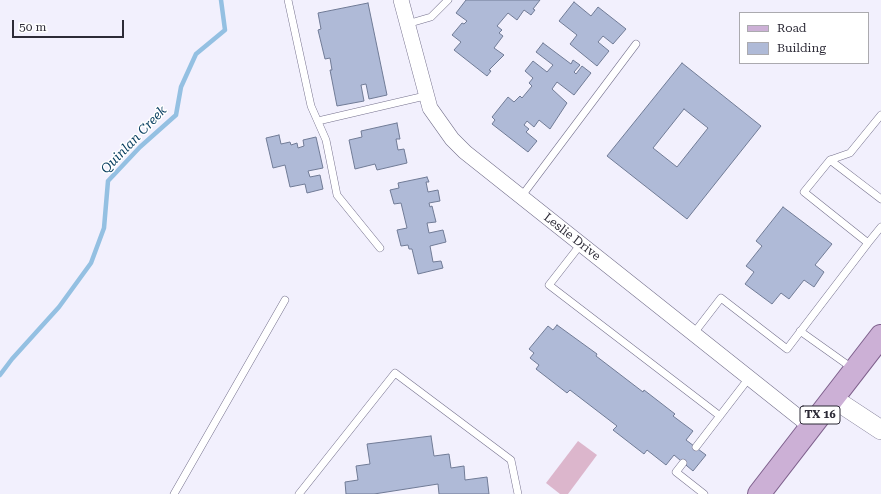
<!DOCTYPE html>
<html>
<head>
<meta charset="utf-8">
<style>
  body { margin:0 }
  #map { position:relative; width:881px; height:494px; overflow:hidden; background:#f2f0fd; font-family:"Roboto Serif",serif }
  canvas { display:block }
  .legend { position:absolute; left:739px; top:12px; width:130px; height:52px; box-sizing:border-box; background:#fff; border:1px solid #abaaaf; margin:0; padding:5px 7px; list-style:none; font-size:12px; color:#2d2b37 }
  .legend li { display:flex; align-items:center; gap:8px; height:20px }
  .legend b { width:20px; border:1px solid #abaaaf }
  .scale { position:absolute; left:12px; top:20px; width:112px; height:18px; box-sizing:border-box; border:2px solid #2d2b37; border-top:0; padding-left:5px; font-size:12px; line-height:14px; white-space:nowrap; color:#2d2b37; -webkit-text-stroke:3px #fff; paint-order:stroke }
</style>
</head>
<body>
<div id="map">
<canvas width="881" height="494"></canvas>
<ul class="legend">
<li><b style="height:5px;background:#ccb0d6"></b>Road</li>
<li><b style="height:11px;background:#afbad7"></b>Building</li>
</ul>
<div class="scale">50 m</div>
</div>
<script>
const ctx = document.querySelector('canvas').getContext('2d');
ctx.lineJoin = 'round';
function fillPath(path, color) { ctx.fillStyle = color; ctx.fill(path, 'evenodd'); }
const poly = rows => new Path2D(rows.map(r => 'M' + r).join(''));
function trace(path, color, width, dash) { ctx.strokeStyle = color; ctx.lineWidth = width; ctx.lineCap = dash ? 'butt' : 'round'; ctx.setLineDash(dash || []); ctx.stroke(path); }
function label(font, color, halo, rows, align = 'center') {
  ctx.font = font + ' "Roboto Serif",serif'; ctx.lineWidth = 3; ctx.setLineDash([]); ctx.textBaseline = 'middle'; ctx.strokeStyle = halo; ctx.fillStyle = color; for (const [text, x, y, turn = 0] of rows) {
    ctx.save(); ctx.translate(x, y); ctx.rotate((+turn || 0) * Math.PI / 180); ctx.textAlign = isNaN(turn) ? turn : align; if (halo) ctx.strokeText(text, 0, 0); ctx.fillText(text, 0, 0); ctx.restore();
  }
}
fillPath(poly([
  [578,441,597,455,568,494,560,494,546,483]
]), '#dcb6cc');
trace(poly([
  [0,375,12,359,59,307,91,263,104,228,108,181,140,147,176,115,181,87,196,54,225,30,221,0]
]), '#94c0e2', 4.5);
const building = poly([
  [466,0,540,0,533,9,535,10,531,15,524,10,517,20,508,13,497,26,502,30,499,33,503,36,494,48,504,55,489,70,491,71,487,76,454,50,461,42,452,35,462,23,464,24,467,21,456,13,466,0],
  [574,2,591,16,598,7,626,29,613,44,603,36,598,42,609,51,597,66,570,44,577,35,559,21,574,2],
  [368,3,387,95,369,99,366,84,361,85,364,101,337,106,330,70,332,70,330,58,325,59,318,30,321,29,318,13,368,3],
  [543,43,571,64,573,60,580,65,574,72,576,74,582,66,591,73,574,95,557,82,552,89,567,103,550,129,539,120,534,127,527,121,524,125,529,129,526,132,537,141,528,152,492,124,495,120,492,117,508,97,514,102,520,96,522,98,532,86,529,83,533,78,525,71,533,61,547,72,553,65,536,52,543,43],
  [682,63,761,126,687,219,607,156,682,63],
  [684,109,708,128,677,167,653,148,684,109],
  [397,123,400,139,396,139,398,150,404,149,407,163,377,170,375,164,355,169,349,140,362,137,361,131,397,123],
  [279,135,281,144,290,142,291,145,297,143,298,148,304,146,303,140,316,137,323,168,308,171,310,177,320,175,323,189,307,193,305,184,290,187,285,165,273,168,266,138,279,135],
  [427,177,429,182,426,182,428,192,438,190,440,201,429,203,430,207,432,206,436,222,427,223,429,233,443,230,446,242,430,246,433,262,441,261,443,268,418,274,412,249,409,249,408,245,401,246,397,230,407,228,401,203,394,204,390,190,399,188,398,183,427,177],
  [783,207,832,244,815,265,824,272,814,287,804,280,789,299,781,293,772,304,745,284,754,272,746,266,762,246,756,241,783,207],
  [557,325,597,354,596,356,643,392,644,390,675,414,673,416,693,431,686,440,706,455,693,471,674,455,666,465,647,450,644,454,613,430,617,426,570,390,567,393,536,369,539,365,530,358,534,353,529,349,548,326,553,330,557,325],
  [431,436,434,456,449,454,451,468,464,466,465,480,487,477,489,494,439,494,438,484,374,494,346,494,345,482,358,480,356,466,370,464,367,444,431,436]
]);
fillPath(building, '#afbad7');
trace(building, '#707b96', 1);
const service = poly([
  [288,0,311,106,326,140,337,195,380,248],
  [407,24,431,17,448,0],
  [881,115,850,153,830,160,804,192,868,243,881,227],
  [318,121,425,96],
  [830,160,881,199],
  [521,197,636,44],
  [581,244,549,285,720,416],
  [800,331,852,368],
  [694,333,721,298,787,349,868,243],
  [696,447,749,378],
  [683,463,676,472,704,494],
  [174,494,285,300],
  [299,494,395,373,511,460,518,494]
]);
const minor = poly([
  [401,0,430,108,452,139,465,152,811,427]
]);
const tertiary = poly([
  [834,399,881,430]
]);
const primary = poly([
  [759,494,881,336]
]);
trace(service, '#75718d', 8);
trace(minor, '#75718d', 16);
trace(tertiary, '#75718d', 20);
trace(primary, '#7e608c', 24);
trace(service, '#fff', 7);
trace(minor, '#fff', 15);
trace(tertiary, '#fff', 19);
trace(primary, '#ccb0d6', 22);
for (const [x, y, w] of [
  [820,415,40]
]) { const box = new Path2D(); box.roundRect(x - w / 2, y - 9, w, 18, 3); ctx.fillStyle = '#fff'; ctx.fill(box); trace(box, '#2d2b37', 1); }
label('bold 11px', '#2d2b37', null, [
  ["TX 16",820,415]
]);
label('12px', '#2d2b37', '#fff', [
  ["Leslie Drive",572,237,38]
]);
label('italic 13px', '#0b4062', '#fff', [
  ["Quinlan Creek",134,140,-46]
]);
</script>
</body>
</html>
